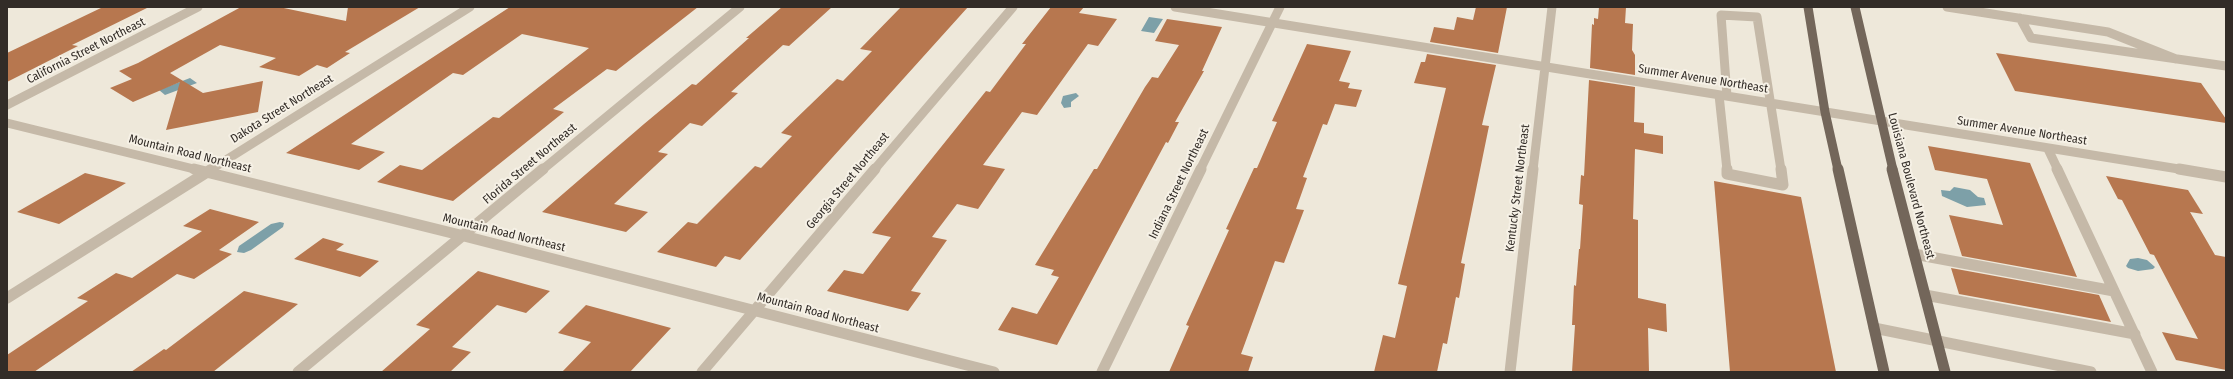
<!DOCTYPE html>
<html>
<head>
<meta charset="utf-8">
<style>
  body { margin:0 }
  #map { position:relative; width:2233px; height:379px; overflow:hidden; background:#eee8da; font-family:"Fira Sans Condensed",sans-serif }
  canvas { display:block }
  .frame { position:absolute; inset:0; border:8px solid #322c27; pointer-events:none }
</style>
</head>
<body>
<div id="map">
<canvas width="2233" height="379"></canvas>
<div class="frame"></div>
</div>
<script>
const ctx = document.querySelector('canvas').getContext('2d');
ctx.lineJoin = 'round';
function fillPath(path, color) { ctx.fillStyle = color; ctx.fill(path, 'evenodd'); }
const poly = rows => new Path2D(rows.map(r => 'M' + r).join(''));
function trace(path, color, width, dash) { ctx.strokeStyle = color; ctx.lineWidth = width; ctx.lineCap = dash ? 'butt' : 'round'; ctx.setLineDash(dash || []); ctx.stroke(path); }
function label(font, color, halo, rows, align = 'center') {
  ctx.font = font + ' "Fira Sans Condensed",sans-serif'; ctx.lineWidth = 4; ctx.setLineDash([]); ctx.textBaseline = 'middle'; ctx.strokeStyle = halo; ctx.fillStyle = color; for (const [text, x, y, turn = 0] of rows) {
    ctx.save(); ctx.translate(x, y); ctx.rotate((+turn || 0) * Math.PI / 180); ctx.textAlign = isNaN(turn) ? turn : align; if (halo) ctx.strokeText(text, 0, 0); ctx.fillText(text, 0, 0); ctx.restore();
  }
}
fillPath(poly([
  [1149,17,1163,19,1154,33,1141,31],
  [190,78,197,83,165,95,159,90],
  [1076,93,1079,96,1071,102,1071,107,1064,108,1061,103,1063,96],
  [1954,187,1970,190,1978,197,1984,198,1986,205,1967,207,1942,196,1941,190,1950,191],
  [280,222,284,223,283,227,251,250,244,253,237,252,239,246,271,224],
  [2138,258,2147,260,2155,267,2153,269,2138,271,2128,268,2126,266,2130,259]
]), '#7da0a8');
fillPath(poly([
  [103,7,149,7,72,45,78,46,7,82,7,53],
  [241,7,279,7,346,21,348,7,420,7,345,52,350,53,327,68,317,65,299,76,259,67,276,58,220,45,170,73,203,93,263,81,258,112,166,130,180,82,133,102,110,88,132,79,119,71,138,63],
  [510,7,698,7,616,71,607,69,553,109,564,112,453,201,377,182,400,165,422,170,493,117,499,118,589,48,522,34,463,75,453,73,351,144,385,152,359,170,286,153],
  [782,7,832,7,789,46,783,45,731,92,738,93,702,126,690,123,658,152,668,154,614,204,648,212,626,232,542,212,644,124,692,84,696,85,749,38,746,38],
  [901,7,968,7,740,260,725,256,716,267,657,252,688,222,697,224,755,166,761,168,792,136,781,133,837,79,843,81,872,51,860,49],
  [1051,7,1084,7,1079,13,1117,19,1098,46,1088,44,1037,115,1022,112,983,165,1005,169,978,209,957,204,932,237,947,240,911,291,921,293,908,311,827,291,844,270,863,274,891,237,872,233,986,91,990,92,1026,44,1022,44],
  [1476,7,1507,7,1498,53,1430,42,1434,27,1454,30,1457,17,1473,20],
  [1599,7,1626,7,1625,23,1633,24,1632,50,1635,55,1635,75,1590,68,1592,24,1594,25,1594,18,1598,19],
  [1167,19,1222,27,1202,71,1204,71,1175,122,1179,122,1168,143,1166,142,1057,345,998,330,1012,307,1037,314,1059,277,1051,275,1054,270,1035,265,1094,169,1097,169,1145,87,1152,77,1158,78,1179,45,1155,41],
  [1307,44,1351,51,1339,81,1350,83,1348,88,1362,90,1356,107,1335,104,1327,125,1323,124,1303,177,1307,178,1296,209,1304,210,1284,263,1275,261,1241,354,1253,357,1248,372,1169,372,1189,326,1186,325,1229,230,1226,229,1254,168,1257,168,1277,122,1272,121],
  [1996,53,2201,83,2226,119,2226,123,2015,91],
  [1427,54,1496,65,1482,125,1489,126,1461,263,1465,264,1459,298,1456,297,1447,344,1443,343,1437,372,1374,372,1383,335,1395,338,1407,286,1398,284,1446,88,1414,83,1421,62,1425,62],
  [1589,80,1635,87,1634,122,1644,123,1644,133,1663,136,1663,154,1635,149,1633,219,1638,220,1638,298,1666,304,1667,332,1648,328,1649,372,1572,372,1575,325,1572,325,1574,285,1576,286,1579,249,1580,249,1583,205,1579,204,1581,175,1584,176],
  [1928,146,2030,163,2077,277,1962,256,1949,215,2003,225,1987,179,1935,170],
  [85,173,126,183,59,224,17,212],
  [2106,176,2188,190,2203,214,2190,212,2215,255,2226,257,2226,370,2176,360,2162,332,2198,339,2154,255,2150,254,2122,200,2118,199],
  [1714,181,1801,197,1836,372,1730,372],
  [210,209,259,222,219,250,232,254,194,279,177,274,34,372,7,372,7,355,88,301,77,298,116,273,132,278,202,231,183,226],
  [323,238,344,244,336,250,379,261,360,277,294,259],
  [1951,268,2099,295,2111,322,1959,294],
  [478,271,550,291,526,313,497,305,452,347,471,352,450,372,381,372,430,329,416,325],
  [244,291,298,304,213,372,131,372,164,349,166,350],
  [586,305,671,328,630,372,562,372,591,342,558,333]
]), '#b7774f');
trace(poly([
  [1175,7,2185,170],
  [1947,7,2108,32,2176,59],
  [2020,18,2031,38,2226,66],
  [1719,95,1727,170],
  [1727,96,1721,15,1757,17,1781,170],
  [7,105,198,7],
  [7,123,198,170],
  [2048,149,2058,170],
  [210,170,470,7],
  [542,170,740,7],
  [874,170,1013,7],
  [1200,170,1280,7],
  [1533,170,1552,7]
]), '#c5b9a8', 9);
trace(poly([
  [194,169,464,236,994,372],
  [1727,169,1727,174,1783,185,1781,169],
  [2057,169,2152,372],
  [2179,169,2226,177],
  [1914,254,2114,291],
  [1925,295,2135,334],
  [7,298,212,169],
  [1874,328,2091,372],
  [298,372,543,169],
  [702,372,875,169],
  [1102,372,1201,169],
  [1510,372,1533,169]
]), '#c5b9a8', 11);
trace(poly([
  [1808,7,1825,112,1838,170],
  [1855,7,1893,170]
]), '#73665a', 9);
trace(poly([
  [1838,169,1884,372],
  [1892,169,1945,372]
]), '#73665a', 11);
label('12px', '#322c27', '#f6f1e6', [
  ["California Street Northeast",86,51,-27],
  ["Summer Avenue Northeast",1703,79,9],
  ["Dakota Street Northeast",282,109,-32],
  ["Summer Avenue Northeast",2022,131,9],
  ["Mountain Road Northeast",190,154,14],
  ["Florida Street Northeast",530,164,-40],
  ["Georgia Street Northeast",848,181,-50],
  ["Indiana Street Northeast",1179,184,-64],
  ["Louisiana Boulevard Northeast",1911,186,75],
  ["Kentucky Street Northeast",1518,188,-83],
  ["Mountain Road Northeast",504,233,14],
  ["Mountain Road Northeast",818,313,15]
]);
</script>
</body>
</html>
